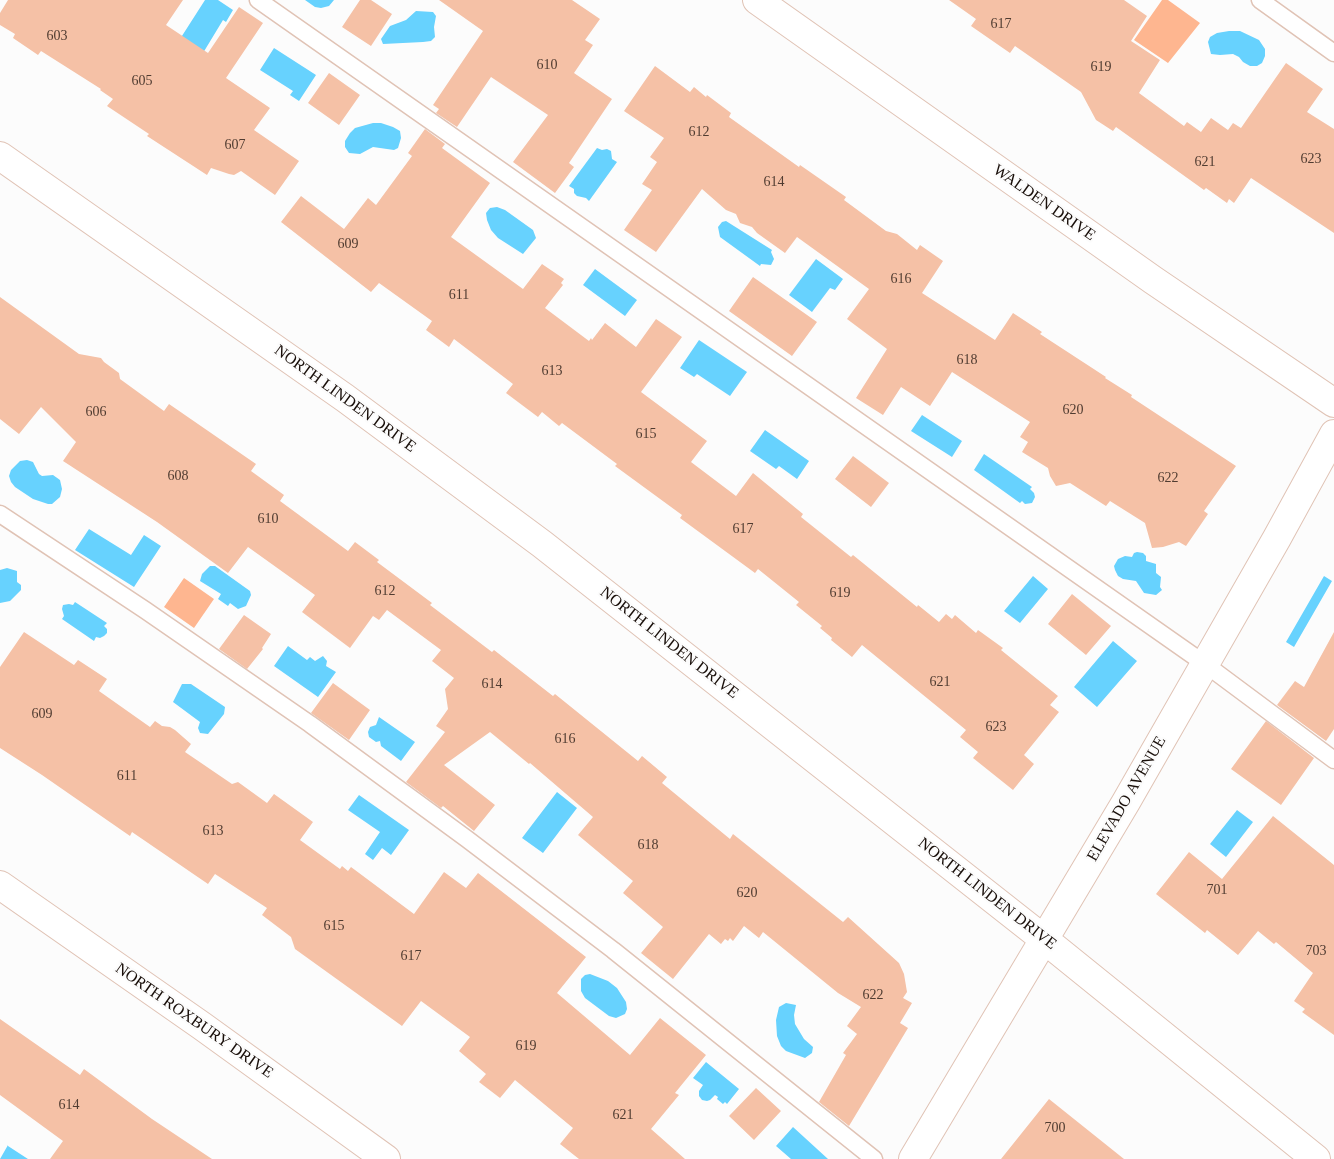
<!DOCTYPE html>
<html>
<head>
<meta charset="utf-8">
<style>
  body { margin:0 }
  canvas { display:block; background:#fcfcfc }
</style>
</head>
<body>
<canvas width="1334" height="1159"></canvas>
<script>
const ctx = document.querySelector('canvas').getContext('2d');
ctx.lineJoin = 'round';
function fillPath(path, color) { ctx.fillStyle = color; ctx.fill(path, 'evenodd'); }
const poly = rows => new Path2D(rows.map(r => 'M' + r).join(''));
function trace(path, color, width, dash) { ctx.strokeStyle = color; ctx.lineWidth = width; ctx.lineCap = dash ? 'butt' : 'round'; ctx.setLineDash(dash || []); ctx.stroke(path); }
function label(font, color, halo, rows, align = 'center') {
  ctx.font = font + ' Georgia,serif'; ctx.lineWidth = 4.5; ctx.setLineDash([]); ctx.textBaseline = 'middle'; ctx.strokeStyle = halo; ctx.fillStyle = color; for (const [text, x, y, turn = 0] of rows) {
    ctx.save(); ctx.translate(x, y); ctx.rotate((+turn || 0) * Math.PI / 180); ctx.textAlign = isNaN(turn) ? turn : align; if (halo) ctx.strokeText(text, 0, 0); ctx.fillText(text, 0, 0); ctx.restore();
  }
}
fillPath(poly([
  [1162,0,1168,0,1200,23,1168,63,1134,40],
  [184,578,214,599,194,628,164,607]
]), '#feb690');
fillPath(poly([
  [205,0,218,0,233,10,226,22,223,20,203,53,180,39],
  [305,0,334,0,329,6,321,8,315,7],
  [416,11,433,12,436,16,434,27,435,37,431,41,423,42,383,44,381,39,390,26,406,20],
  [1229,31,1240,31,1259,40,1265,49,1265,56,1262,63,1257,66,1250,66,1243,62,1239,57,1233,54,1220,55,1211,54,1208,42,1210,37,1217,33],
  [274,48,316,75,299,101,290,95,293,91,260,70],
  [373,123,381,123,393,127,400,131,401,138,398,148,394,150,373,147,360,154,349,153,345,147,345,141,350,133,355,128],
  [597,148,602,150,607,149,611,151,612,159,617,162,589,201,586,198,577,196,574,193,574,189,569,186],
  [497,207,505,210,533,230,536,238,523,254,498,238,491,230,487,220,486,213,490,208],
  [726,221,772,250,771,252,774,259,771,265,761,264,760,266,720,237,718,227,722,222],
  [816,259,843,279,835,290,830,288,812,312,789,295],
  [595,269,637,300,625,316,583,285],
  [699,340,747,372,730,396,697,374,694,377,680,368],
  [922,415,962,441,952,457,911,431],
  [765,430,809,461,797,479,779,466,776,469,750,451],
  [984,454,1032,487,1030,489,1034,493,1035,497,1032,503,1025,504,1022,501,1020,503,974,470],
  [27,460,33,462,39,474,42,476,53,475,60,480,62,489,60,497,52,504,48,504,33,499,15,487,11,482,9,476,11,470,20,461],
  [89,529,131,555,144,535,161,546,134,587,75,550],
  [1137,552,1143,553,1146,556,1146,561,1156,564,1156,573,1161,577,1160,587,1162,590,1156,595,1144,593,1136,581,1123,579,1118,576,1115,570,1114,566,1118,559,1125,556,1132,557,1134,553],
  [210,566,215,566,250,591,251,595,246,606,238,609,230,603,228,606,218,599,221,594,200,581,202,574],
  [7,568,17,571,17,582,21,585,21,590,10,601,0,603,0,570],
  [1033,576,1048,589,1020,623,1004,611],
  [1324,576,1332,581,1294,647,1286,642],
  [75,602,107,623,104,626,107,629,107,633,104,636,100,638,96,637,94,641,62,619,64,616,62,609,63,605,69,604,73,605],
  [1113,641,1137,661,1097,707,1074,687],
  [288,646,307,660,310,657,315,661,323,656,327,661,326,666,336,672,318,697,274,666],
  [182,684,191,684,225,707,224,714,208,734,200,733,198,728,200,722,173,702],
  [379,717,415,742,401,761,381,746,380,741,376,742,369,737,368,732,370,727,376,725],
  [557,792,577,808,543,853,522,838],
  [359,795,409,830,391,855,382,848,373,860,365,854,380,832,348,810],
  [1237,810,1253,822,1226,857,1210,844],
  [590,974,608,981,617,988,626,1002,627,1009,625,1014,616,1018,609,1016,585,998,581,991,581,979,585,975],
  [786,1003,796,1005,794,1015,795,1024,804,1039,813,1047,812,1053,805,1058,786,1051,781,1046,777,1036,776,1020,779,1007],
  [706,1062,739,1089,727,1104,725,1102,723,1104,717,1099,718,1097,715,1095,710,1100,707,1101,702,1100,699,1096,699,1091,703,1085,693,1078],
  [793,1127,828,1159,791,1159,776,1146],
  [8,1145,8,1146,28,1159,0,1159]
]), '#67d2fe');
fillPath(poly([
  [8,0,183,0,166,25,208,53,239,7,263,23,226,78,270,108,254,130,299,161,275,195,241,171,234,175,229,174,211,168,207,175,147,136,149,134,107,106,113,99,100,90,101,89,41,51,38,55,13,38,15,34,0,25,0,13],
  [360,0,371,0,392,14,371,46,342,27],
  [439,0,572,0,600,19,585,40,593,45,574,73,612,99,569,163,574,167,555,193,513,162,548,115,491,77,457,127,436,113,439,109,433,105,483,31],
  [949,0,1124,0,1147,16,1131,41,1160,60,1139,93,1184,126,1187,122,1201,132,1211,118,1228,130,1233,123,1241,128,1286,63,1323,89,1307,112,1334,129,1334,233,1251,178,1234,203,1229,199,1227,203,1206,188,1204,190,1116,127,1113,131,1096,120,1081,92,1015,46,1010,53,971,26,976,19],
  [655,66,690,92,694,87,706,97,707,95,731,113,729,117,799,167,800,165,846,197,844,200,886,231,897,234,917,250,920,245,943,261,922,293,995,340,1013,313,1042,332,1040,334,1106,377,1105,378,1132,395,1131,397,1236,466,1204,511,1208,514,1186,546,1179,542,1163,547,1152,548,1145,523,1110,501,1106,506,1070,483,1056,486,1050,476,1048,468,1022,452,1028,442,1020,437,1030,422,952,372,930,406,901,387,883,415,856,398,887,349,847,319,869,289,797,237,785,253,757,233,752,227,740,223,736,214,726,210,702,189,656,252,624,230,652,190,642,184,657,162,650,157,664,138,624,111],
  [329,73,360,95,339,125,308,103],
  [425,129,445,144,442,148,490,183,451,237,523,289,542,264,564,279,561,283,563,285,545,308,589,341,591,338,592,340,605,323,636,347,656,319,682,337,641,392,707,441,691,462,736,496,753,473,803,514,801,517,851,557,853,555,917,607,918,605,939,622,946,614,952,619,955,615,976,633,978,630,1003,648,1001,650,1058,696,1050,705,1059,712,1024,755,1034,764,1013,790,973,758,978,752,960,737,966,730,862,645,852,657,831,640,832,638,820,628,822,626,796,605,799,602,758,569,755,573,680,518,682,515,615,466,617,464,562,423,559,426,542,412,538,417,506,393,513,384,454,339,449,347,426,330,432,321,379,283,371,292,281,222,301,196,344,229,368,198,376,205,412,156,408,153],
  [753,277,817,322,792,356,729,311],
  [0,297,79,354,101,358,104,362,119,373,120,379,164,411,169,404,256,464,251,471,284,495,280,501,348,551,355,542,379,560,377,562,432,603,430,605,492,652,494,650,553,696,555,694,638,761,642,756,667,777,662,783,730,839,733,834,843,922,848,917,899,963,904,974,907,992,903,998,912,1003,900,1023,908,1028,849,1126,819,1102,846,1055,843,1053,857,1034,847,1026,861,1007,838,993,763,932,759,938,744,926,733,941,730,938,728,941,725,939,721,944,709,934,673,979,641,953,663,927,623,893,633,881,578,835,593,817,530,763,529,764,490,732,444,765,495,805,474,831,443,806,441,808,406,782,445,732,436,726,448,709,445,689,454,678,432,661,441,650,387,610,379,620,373,616,350,648,302,612,315,595,248,547,228,573,157,522,63,461,76,442,41,407,19,434,0,419],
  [853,456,889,483,871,507,835,479],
  [1072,594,1111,626,1086,655,1048,624],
  [244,615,271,634,262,648,263,649,247,669,219,649],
  [24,632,74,665,78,660,107,679,99,691,150,727,155,721,162,726,170,727,175,730,191,744,185,752,232,784,238,782,267,803,274,794,313,822,300,840,340,869,342,866,348,871,351,867,414,914,444,872,466,888,478,873,586,957,557,993,630,1055,660,1018,706,1055,675,1093,679,1095,651,1129,685,1159,579,1159,560,1144,573,1128,515,1080,500,1098,479,1082,486,1074,459,1051,470,1037,421,1001,402,1026,295,949,291,937,262,915,267,908,215,874,208,884,132,832,130,836,42,775,0,748,0,667],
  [1334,632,1334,729,1326,741,1277,705,1295,681,1304,687],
  [333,683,370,710,349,740,311,713],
  [1266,721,1314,758,1281,805,1231,769],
  [1273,816,1334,865,1334,1035,1302,1012,1305,1009,1294,1001,1313,973,1276,942,1274,944,1258,931,1238,955,1207,930,1205,933,1156,894,1189,852,1222,879],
  [0,1019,80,1075,84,1069,152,1119,212,1159,50,1159,63,1141,0,1095],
  [756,1088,781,1111,754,1140,729,1116],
  [1049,1099,1124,1159,1001,1159]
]), '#f5c1a6');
const service = poly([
  [258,0,1205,664,1334,760],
  [1260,0,1334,53],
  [0,514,145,610,310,724,467,839,613,950,874,1159]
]);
const minor = poly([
  [757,0,1153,280,1334,403],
  [0,156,345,398,542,544,1045,940,1316,1159],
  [0,885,202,1026,386,1159],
  [913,1159,1126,802,1277,538,1334,434]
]);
trace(service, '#e0c3b5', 19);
trace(minor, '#e0c3b5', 30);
trace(service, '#fff', 16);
trace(minor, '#fff', 28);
label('14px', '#503c31', null, [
  ["617",1001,24],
  ["603",57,36],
  ["610",547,65],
  ["619",1101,67],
  ["605",142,81],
  ["612",699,132],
  ["607",235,145],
  ["623",1311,159],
  ["621",1205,162],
  ["614",774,182],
  ["609",348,244],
  ["616",901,279],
  ["611",459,295],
  ["618",967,360],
  ["613",552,371],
  ["620",1073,410],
  ["606",96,412],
  ["615",646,434],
  ["608",178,476],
  ["622",1168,478],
  ["610",268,519],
  ["617",743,529],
  ["612",385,591],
  ["619",840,593],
  ["621",940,682],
  ["614",492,684],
  ["609",42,714],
  ["623",996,727],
  ["616",565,739],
  ["611",127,776],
  ["613",213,831],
  ["618",648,845],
  ["701",1217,890],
  ["620",747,893],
  ["615",334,926],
  ["703",1316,951],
  ["617",411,956],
  ["622",873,995],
  ["619",526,1046],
  ["614",69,1105],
  ["621",623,1115],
  ["700",1055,1128]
]);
label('16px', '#190f0a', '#fcfcfc', [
  ["WALDEN DRIVE",1044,203,35],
  ["NORTH LINDEN DRIVE",345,399,36],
  ["NORTH LINDEN DRIVE",669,643,38],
  ["ELEVADO AVENUE",1127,799,-60],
  ["NORTH LINDEN DRIVE",987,894,38],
  ["NORTH ROXBURY DRIVE",194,1021,35]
]);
</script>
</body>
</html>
